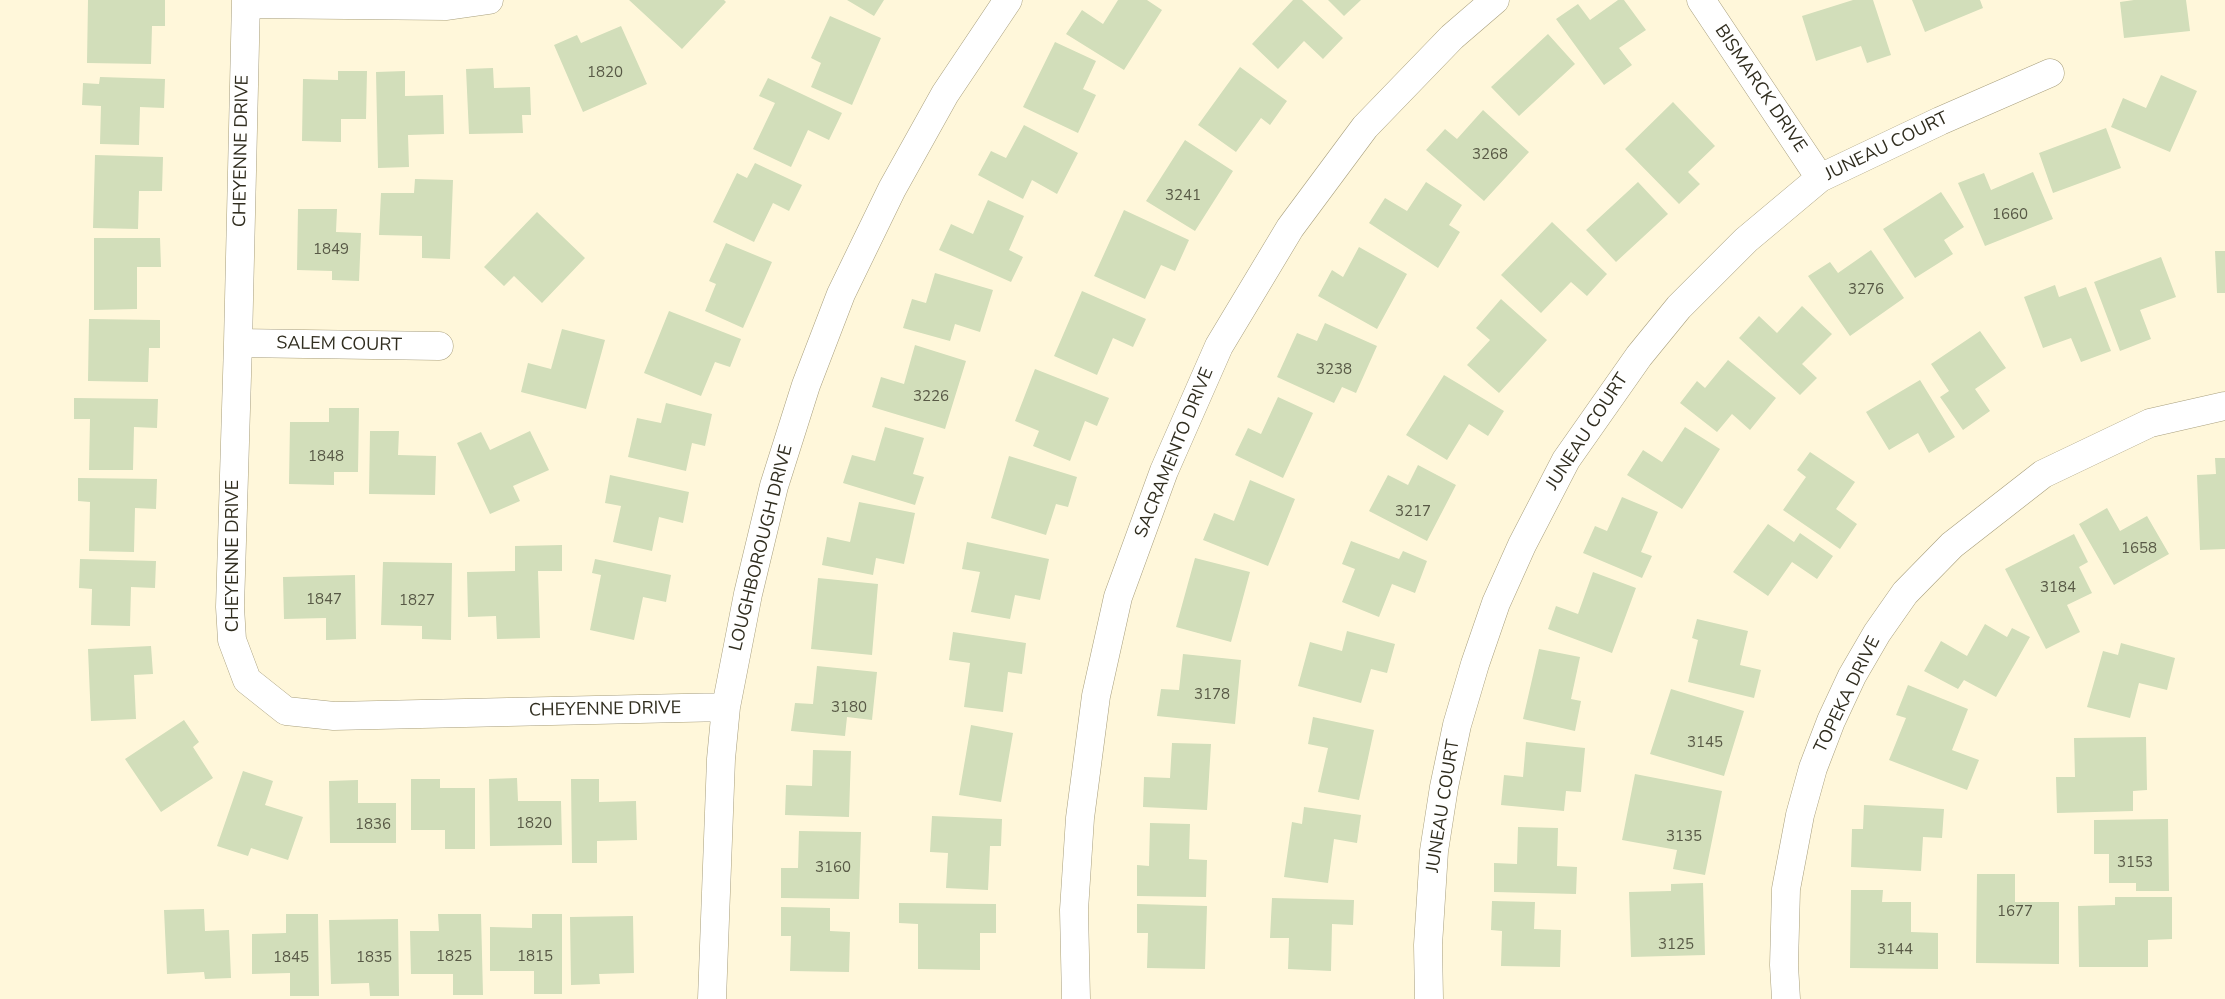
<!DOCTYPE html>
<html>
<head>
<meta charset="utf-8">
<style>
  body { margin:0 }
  canvas { display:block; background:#fff7da }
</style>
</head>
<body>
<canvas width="2225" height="999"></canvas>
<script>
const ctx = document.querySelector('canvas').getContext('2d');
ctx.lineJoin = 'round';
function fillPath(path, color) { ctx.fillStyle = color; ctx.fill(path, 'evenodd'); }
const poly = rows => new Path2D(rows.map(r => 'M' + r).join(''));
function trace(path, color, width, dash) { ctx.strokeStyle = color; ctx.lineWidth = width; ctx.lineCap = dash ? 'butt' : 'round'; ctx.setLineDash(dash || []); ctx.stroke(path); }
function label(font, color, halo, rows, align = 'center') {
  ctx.font = font + ' "Nunito Sans",sans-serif'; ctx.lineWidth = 4; ctx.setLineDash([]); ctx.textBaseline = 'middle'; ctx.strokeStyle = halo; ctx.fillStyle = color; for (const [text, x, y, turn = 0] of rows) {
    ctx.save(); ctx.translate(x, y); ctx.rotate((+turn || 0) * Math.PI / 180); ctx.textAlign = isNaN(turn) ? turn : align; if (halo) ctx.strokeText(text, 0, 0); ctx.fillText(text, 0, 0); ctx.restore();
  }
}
fillPath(poly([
  [88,0,165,0,165,26,152,26,151,64,87,63],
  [629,0,724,0,726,2,682,49],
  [847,0,884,0,874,16],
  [1118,0,1147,0,1162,10,1124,70,1066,34,1082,10,1103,24],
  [1293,0,1302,0,1343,38,1323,59,1304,41,1278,69,1252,44],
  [1328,0,1361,0,1344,16],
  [1618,0,1624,0,1646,30,1619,48,1632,65,1604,85,1556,19,1578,4,1590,20],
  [1853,0,1873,0,1891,55,1867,63,1861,46,1816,61,1802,16],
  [1912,0,1980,0,1983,8,1925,32],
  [2134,0,2186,0,2190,31,2124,38,2120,2],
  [830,16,881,38,852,105,811,87,821,63,811,58],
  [621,26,647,84,583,112,554,45,577,35,581,43],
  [1548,34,1575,64,1519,116,1491,87],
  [1055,42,1096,61,1083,89,1096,95,1078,133,1023,107],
  [1240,67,1287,101,1270,125,1261,118,1236,152,1198,125],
  [493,68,494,88,530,87,531,115,522,115,523,133,469,134,466,69],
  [338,71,367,71,366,119,341,119,341,142,302,141,303,79,338,80],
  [405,71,405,96,443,95,444,134,408,135,409,167,378,168,376,72],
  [2161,75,2197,91,2170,152,2111,127,2123,98,2146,108],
  [100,77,165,79,164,108,140,107,139,145,100,144,101,106,82,105,83,83,99,84],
  [768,78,842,113,829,140,808,130,791,167,753,149,775,103,759,96],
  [1673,102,1715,146,1688,172,1700,184,1679,204,1625,149],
  [1483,110,1529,152,1484,201,1426,150,1445,129,1457,139],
  [1024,125,1078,153,1057,194,1032,180,1023,199,978,175,991,151,1006,158],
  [2106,128,2121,168,2053,193,2039,153],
  [1185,140,1233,171,1195,231,1146,201],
  [95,155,163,157,162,191,139,191,138,229,93,228],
  [755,163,802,185,789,211,773,203,754,242,713,222,737,173,747,178],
  [2033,172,2053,219,1985,246,1958,183,1984,173,1991,190],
  [415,179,453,180,450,259,422,258,422,236,379,235,381,193,414,193],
  [1426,182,1462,205,1449,225,1460,232,1438,268,1369,223,1385,198,1407,211],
  [1638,182,1668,214,1616,262,1586,230],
  [1941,192,1964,227,1944,240,1953,254,1915,278,1883,229],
  [988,200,1024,216,1009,250,1023,257,1011,282,939,250,951,224,973,234],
  [298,209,337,209,336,232,361,233,359,281,332,280,332,271,297,270],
  [1124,210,1189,240,1175,271,1161,265,1145,299,1094,276],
  [537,212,585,258,542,303,514,276,504,286,484,267],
  [1552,222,1607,274,1587,296,1571,282,1541,313,1501,275],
  [94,238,160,238,161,267,137,267,137,309,94,310],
  [726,243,772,262,743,328,705,311,716,284,709,281],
  [1359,247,1407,274,1377,329,1318,296,1332,270,1343,277],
  [1871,250,1904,298,1850,336,1808,276,1830,262,1838,273],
  [2215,251,2225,251,2225,293,2217,293],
  [2161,257,2176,297,2140,310,2151,339,2120,351,2094,282],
  [935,273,993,290,980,332,955,324,950,341,903,328,912,299,926,303],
  [2055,285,2059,297,2086,287,2111,351,2081,362,2071,338,2043,348,2024,297],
  [1082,291,1146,319,1133,347,1113,338,1097,375,1054,356],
  [1501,299,1547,340,1499,393,1467,365,1490,340,1476,328],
  [1802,306,1832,334,1802,364,1817,378,1800,395,1739,338,1759,316,1777,333],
  [669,311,741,339,730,367,715,362,701,396,644,373],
  [89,319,160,320,160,348,149,348,148,382,88,381],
  [1325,323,1377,346,1356,393,1342,387,1334,403,1277,377,1297,333,1317,341],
  [562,329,605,340,586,409,521,392,528,363,551,369],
  [1980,331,2006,368,1975,389,1990,411,1963,430,1940,397,1949,391,1931,364],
  [915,345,966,361,945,429,872,407,881,377,904,384],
  [1728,360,1776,398,1750,430,1732,414,1717,432,1680,403,1697,381,1705,388],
  [1035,369,1109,398,1097,426,1085,421,1070,461,1033,446,1039,431,1015,421],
  [1444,375,1504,411,1488,436,1469,424,1447,460,1406,435],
  [1920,380,1955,437,1929,453,1918,433,1889,450,1866,412],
  [1278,397,1313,413,1283,478,1235,455,1248,428,1261,434],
  [74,398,158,399,157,428,134,427,133,470,89,470,90,419,74,419],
  [666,403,712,414,705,446,692,443,686,471,628,457,637,418,661,423],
  [329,408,359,408,358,472,334,472,334,485,289,484,290,422,329,422],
  [885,427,924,438,913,474,924,477,915,505,843,483,852,455,875,461],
  [1685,427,1720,449,1682,509,1627,475,1643,450,1662,462],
  [370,431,399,431,398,455,436,456,435,495,369,494],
  [530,431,549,470,513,486,520,501,490,514,457,443,481,432,490,450],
  [1810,452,1855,482,1836,509,1857,524,1840,549,1783,510,1806,477,1797,470],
  [1009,456,1077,477,1068,507,1056,504,1046,535,991,518],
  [2215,458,2225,458,2225,549,2200,550,2197,475,2216,474],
  [1418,465,1456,485,1427,541,1369,511,1388,475,1408,485],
  [610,475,689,492,683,523,659,517,652,551,613,542,621,506,605,503],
  [78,478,157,479,156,509,135,508,134,552,89,551,90,502,78,501],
  [1250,480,1295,499,1268,566,1203,540,1214,513,1234,521],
  [1622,497,1658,512,1641,552,1652,556,1642,578,1583,553,1595,526,1607,531],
  [859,502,915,513,904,564,876,558,873,575,822,565,827,537,850,542],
  [2107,508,2120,531,2147,516,2169,554,2114,585,2079,524],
  [1768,524,1794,542,1800,533,1833,556,1817,579,1792,562,1768,596,1733,572],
  [2074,534,2088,562,2079,567,2092,593,2067,605,2080,632,2046,649,2005,569],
  [1351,541,1399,559,1403,551,1427,561,1415,593,1392,584,1379,617,1342,602,1355,569,1342,564],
  [967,542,1049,559,1040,600,1015,595,1010,619,971,612,980,572,962,569],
  [562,545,562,571,538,571,540,638,497,639,496,616,468,617,467,572,515,571,515,546],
  [1195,558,1250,572,1231,642,1176,627],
  [80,559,156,561,155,588,131,587,130,626,91,625,92,589,79,588],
  [595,559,671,575,666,602,643,597,634,640,590,630,601,575,592,573],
  [383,562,452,563,451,640,422,639,422,626,381,625],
  [1593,572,1636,588,1612,653,1548,629,1556,606,1578,614],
  [355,575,356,639,326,640,326,618,284,619,283,577],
  [818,578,878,584,872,655,811,649],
  [1697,619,1748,631,1740,665,1761,670,1754,698,1688,682,1698,640,1692,638],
  [1985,624,2007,637,2012,628,2030,637,1996,697,1964,680,1958,689,1924,671,1941,641,1967,656],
  [1347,631,1395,644,1387,673,1371,669,1361,703,1298,686,1310,642,1342,651],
  [953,632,1026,643,1022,674,1008,672,1003,712,964,707,970,663,949,660],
  [2121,643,2175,658,2167,690,2139,683,2130,718,2087,707,2103,651,2118,655],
  [151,646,153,674,134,675,136,719,91,721,88,649],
  [1539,649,1580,657,1571,699,1581,701,1575,731,1523,719],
  [1183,654,1241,660,1235,724,1157,716,1161,689,1179,690],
  [817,666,877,672,872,720,847,717,845,736,791,731,795,703,813,704],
  [1908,685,1968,709,1952,750,1979,760,1967,790,1889,760,1906,718,1896,715],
  [1671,689,1744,711,1724,776,1650,754],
  [1313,717,1374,730,1359,800,1318,792,1328,748,1308,744],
  [184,720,199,742,193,747,213,778,161,812,125,759],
  [971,725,1013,733,1001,802,959,795],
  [2146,737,2147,790,2133,791,2133,811,2057,813,2056,777,2075,777,2074,738],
  [1526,742,1585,748,1581,792,1566,791,1564,811,1501,805,1504,775,1523,777],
  [1172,743,1211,744,1207,810,1143,807,1144,777,1170,778],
  [813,750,851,751,849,817,785,815,786,785,812,786],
  [243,771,273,781,265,805,303,817,288,860,251,848,248,856,217,846],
  [1635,774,1722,791,1705,875,1673,869,1677,850,1622,840],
  [517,778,518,801,561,801,562,845,490,846,489,779],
  [411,779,440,779,440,788,475,788,475,849,445,849,445,830,411,830],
  [571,779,599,779,599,802,636,801,637,840,597,841,597,863,572,863],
  [358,780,358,803,396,803,396,843,330,843,329,781],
  [1864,805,1944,809,1942,838,1923,837,1921,871,1851,867,1852,829,1863,829],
  [1304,807,1361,815,1357,843,1334,839,1328,883,1284,877,1292,822,1302,824],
  [932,816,1002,819,1001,846,990,846,988,890,946,888,948,853,930,852],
  [2168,819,2169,891,2136,891,2136,883,2109,883,2109,854,2094,854,2094,820],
  [1150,823,1190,824,1189,859,1207,860,1206,897,1137,896,1137,865,1149,866],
  [1518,827,1558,828,1557,866,1577,867,1576,894,1494,892,1494,863,1517,864],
  [799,831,861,832,859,899,781,898,781,868,798,868],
  [1977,874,2015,874,2015,902,2059,902,2059,964,1976,963],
  [1703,883,1705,955,1631,957,1629,892,1671,891,1671,884],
  [1851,890,1883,890,1882,902,1911,902,1911,932,1938,933,1938,969,1850,968],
  [2115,897,2172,897,2172,939,2148,940,2148,967,2079,967,2078,906,2115,905],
  [1272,898,1354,900,1353,925,1332,924,1331,971,1288,969,1289,938,1270,938],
  [1492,901,1535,902,1534,929,1561,930,1560,967,1501,966,1502,931,1491,930],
  [899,903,996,904,996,933,980,933,980,970,918,969,918,924,899,923],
  [1137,904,1207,906,1205,969,1147,968,1148,933,1137,933],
  [781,907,830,908,830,931,850,932,849,972,790,971,791,936,781,936],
  [204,909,205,931,229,930,231,978,205,979,204,972,167,974,164,910],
  [286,914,318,914,319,996,290,996,290,973,252,974,252,934,286,933],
  [438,914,481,914,483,995,453,995,453,974,411,974,410,931,439,931],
  [532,914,562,914,562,994,534,994,534,971,490,971,490,927,532,928],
  [633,916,634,973,599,974,600,984,571,985,570,917],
  [398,919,399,996,370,996,369,983,331,984,329,920]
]), '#d2deba');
const minor = poly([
  [246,0,238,343,230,607,232,640,247,680,286,711,334,716,726,707],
  [1701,0,1820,178],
  [246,4,447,6,489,0],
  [238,343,439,346],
  [712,999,721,759,726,707,748,594,774,486,806,385,841,294,892,189,945,94,1008,0],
  [1076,999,1074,910,1080,818,1096,696,1118,597,1164,471,1219,346,1290,228,1365,127,1452,37,1495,0],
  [1429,999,1428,945,1434,851,1444,787,1457,725,1475,664,1496,603,1522,545,1566,460,1639,356,1679,307,1746,240,1820,178,1940,121,2050,73],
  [1786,999,1784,965,1786,889,1800,815,1813,768,1831,721,1852,676,1877,633,1905,593,1952,545,2043,474,2150,423,2225,406]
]);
trace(minor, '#a89f7d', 29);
trace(minor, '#fff', 28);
label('15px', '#585946', null, [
  ["1820",605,73],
  ["3268",1490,155],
  ["3241",1183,196],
  ["1660",2010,215],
  ["1849",331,250],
  ["3276",1866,290],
  ["3238",1334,370],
  ["3226",931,397],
  ["1848",326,457],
  ["3217",1413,512],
  ["1658",2139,549],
  ["3184",2058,588],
  ["1847",324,600],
  ["1827",417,601],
  ["3178",1212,695],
  ["3180",849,708],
  ["3145",1705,743],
  ["1820",534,824],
  ["1836",373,825],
  ["3135",1684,837],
  ["3153",2135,863],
  ["3160",833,868],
  ["1677",2015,912],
  ["3125",1676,945],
  ["3144",1895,950],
  ["1825",454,957],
  ["1815",535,957],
  ["1845",291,958],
  ["1835",374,958]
]);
label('18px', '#302d1f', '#fff', [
  ["BISMARCK DRIVE",1760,89,56],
  ["JUNEAU COURT",1887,147,-26],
  ["CHEYENNE DRIVE",242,151,-89],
  ["SALEM COURT",339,345,1],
  ["JUNEAU COURT",1588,432,-57],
  ["SACRAMENTO DRIVE",1175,453,-68],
  ["LOUGHBOROUGH DRIVE",762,548,-76],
  ["CHEYENNE DRIVE",234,556,-90],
  ["TOPEKA DRIVE",1848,695,-64],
  ["CHEYENNE DRIVE",605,710,-1],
  ["JUNEAU COURT",1444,806,-81]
]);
</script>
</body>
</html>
